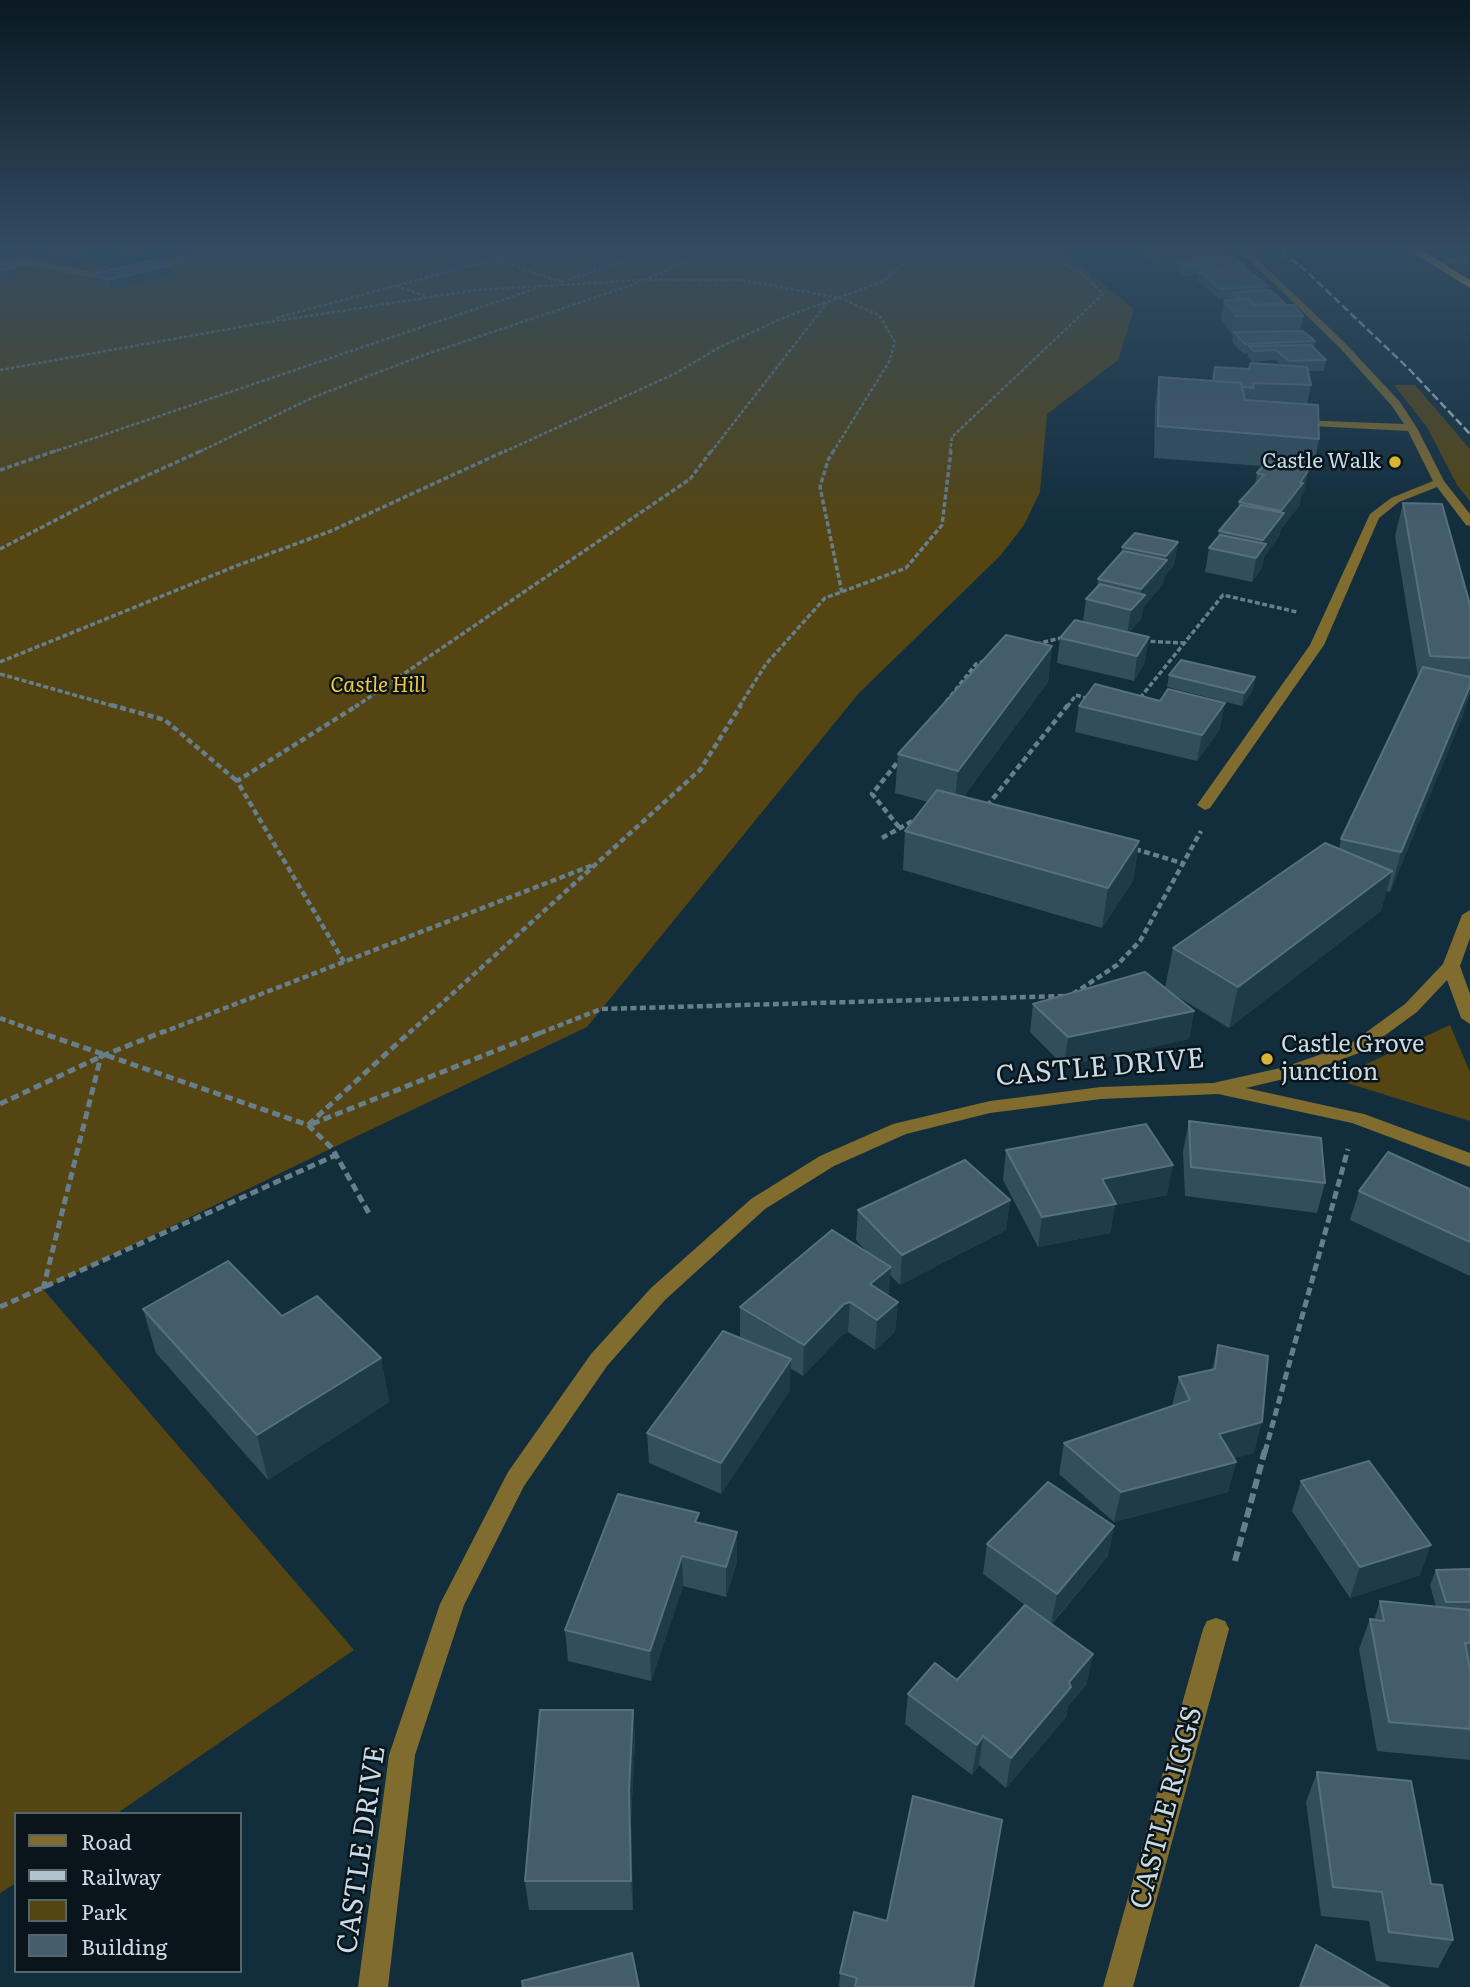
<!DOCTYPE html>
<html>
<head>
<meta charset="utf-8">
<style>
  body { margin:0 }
  #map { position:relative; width:1470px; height:1987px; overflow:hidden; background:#122e3d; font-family:Literata,serif }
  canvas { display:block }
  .legend { position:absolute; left:14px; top:1812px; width:228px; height:161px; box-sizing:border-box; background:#09151b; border:2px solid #56646b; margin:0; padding:9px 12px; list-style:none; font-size:21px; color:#cadae4 }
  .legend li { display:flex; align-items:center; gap:14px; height:35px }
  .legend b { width:35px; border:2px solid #56646b }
</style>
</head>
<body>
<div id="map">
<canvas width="1470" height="1987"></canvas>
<ul class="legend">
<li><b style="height:9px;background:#806c2f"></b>Road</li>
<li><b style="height:9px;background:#b1c3cd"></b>Railway</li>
<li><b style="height:19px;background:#554512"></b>Park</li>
<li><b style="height:19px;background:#435d6c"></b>Building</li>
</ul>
</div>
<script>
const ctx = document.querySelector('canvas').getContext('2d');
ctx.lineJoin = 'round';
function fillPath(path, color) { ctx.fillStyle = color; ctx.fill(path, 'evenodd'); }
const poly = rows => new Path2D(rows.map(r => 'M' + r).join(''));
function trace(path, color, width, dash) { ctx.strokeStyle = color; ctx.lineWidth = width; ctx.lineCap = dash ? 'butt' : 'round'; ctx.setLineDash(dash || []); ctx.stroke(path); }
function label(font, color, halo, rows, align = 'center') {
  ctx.font = font + ' Literata,serif'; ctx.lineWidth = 5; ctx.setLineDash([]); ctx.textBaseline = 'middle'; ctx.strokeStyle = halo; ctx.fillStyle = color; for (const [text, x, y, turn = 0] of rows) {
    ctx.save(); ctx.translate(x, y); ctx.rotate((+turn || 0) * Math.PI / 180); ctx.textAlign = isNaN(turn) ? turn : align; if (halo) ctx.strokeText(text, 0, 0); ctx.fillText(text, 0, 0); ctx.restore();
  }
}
fillPath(poly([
  [201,252,1064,252,1134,309,1118,360,1047,414,1040,492,1024,525,1000,556,859,693,587,1027,332,1148,43,1289,354,1650,116,1814,16,1814,16,1883,0,1893,0,260,29,254,72,267,96,262,118,271],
  [1394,385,1415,385,1470,449,1470,501,1457,485,1427,427],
  [1450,1025,1470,1072,1470,1121,1334,1079]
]), '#554512');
trace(poly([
  [496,260,564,283],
  [649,278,709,252],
  [562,282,651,252],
  [396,286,425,296],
  [276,318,522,252],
  [250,325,476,290,645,280,742,280,840,298,879,315,895,342,889,362,833,452],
  [0,370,251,325],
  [53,452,537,288],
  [199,452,314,397,421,356,641,282],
  [504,452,676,373,718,348,783,318,884,281,905,262,923,252],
  [711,452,827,303],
  [950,452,952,437,1103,294,1083,274,1044,252]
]), '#677e8b', 2.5, [3.5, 2]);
trace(poly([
  [834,450,828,460,820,487,842,593],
  [0,470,58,450],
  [0,549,104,495,203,450],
  [1143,641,1183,643],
  [1036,644,1065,637],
  [0,662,236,566,331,531,507,450],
  [0,674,117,707],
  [1140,698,1223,595,1297,612],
  [946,702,976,664,985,661],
  [355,707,690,479,712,450],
  [739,707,766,664,825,598,906,568,942,525,951,450],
  [1067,707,1076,695,1089,699]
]), '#677e8b', 3.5, [5, 2.5]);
trace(poly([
  [111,705,165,720,237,781],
  [987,806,1068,705],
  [899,827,872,794,901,758],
  [882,838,918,818],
  [1135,849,1185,864],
  [344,962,237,781,358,705],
  [1073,994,1117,965,1140,941,1201,831],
  [0,1018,41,1033],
  [161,1033,593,865],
  [409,1033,700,770,741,705],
  [540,1033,601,1009,1065,996]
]), '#677e8b', 4.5, [6, 3.5]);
trace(poly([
  [36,1031,308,1125,332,1148,370,1215],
  [0,1104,102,1056,165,1031],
  [312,1124,545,1031],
  [308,1125,411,1031],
  [43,1289,101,1056],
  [0,1307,336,1155],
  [1265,1452,1348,1149]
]), '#677e8b', 5, [8, 4.5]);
trace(poly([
  [1235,1561,1265,1450]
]), '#677e8b', 6, [10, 5]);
fillPath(poly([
  [1241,252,1250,252,1346,344,1400,402,1417,428,1444,481,1470,514,1470,526,1466,525,1437,487,1399,502,1379,518,1324,645,1210,808,1205,810,1197,805,1310,645,1370,514,1391,498,1433,481,1408,431,1293,425,1292,423,1297,420,1404,424,1392,406,1340,348,1241,252],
  [185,256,188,261,145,271,141,268,185,256],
  [1470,256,1470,262,1434,265,1430,262,1470,256],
  [0,260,30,260,99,273,118,271,122,274,99,279,30,266,0,266,0,260],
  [1470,910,1470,938,1460,966,1470,994,1470,1024,1461,1018,1447,980,1417,1012,1362,1052,1296,1076,1246,1088,1364,1114,1470,1153,1470,1167,1352,1123,1218,1094,1101,1099,990,1113,906,1134,834,1166,765,1209,665,1300,607,1366,524,1486,464,1605,415,1755,388,1987,358,1987,389,1755,440,1604,508,1472,591,1354,651,1288,751,1199,820,1156,893,1124,990,1101,1101,1087,1213,1083,1285,1067,1350,1044,1405,1004,1443,964,1462,915,1470,910],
  [1216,1618,1225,1621,1229,1629,1133,1987,1103,1987,1203,1629,1207,1621,1216,1618]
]), '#806c2f');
fillPath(poly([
  [1412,252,1425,252,1470,280,1470,288,1412,252]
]), '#efc746');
trace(poly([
  [1282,252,1304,269,1410,370,1470,434]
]), '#b1c3cd', 2.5, [8, 3.5]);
fillPath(poly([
  [49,252,91,252,78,258,50,255],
  [117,252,149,252,126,257],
  [1142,252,1221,252,1220,258,1245,267,1245,269,1268,286,1268,290,1285,303,1284,305,1303,316,1300,331,1315,341,1314,348,1326,360,1324,371,1308,371,1311,385,1307,404,1319,439,1313,471,1308,470,1304,491,1301,496,1299,506,1281,529,1279,536,1264,557,1262,568,1252,582,1205,572,1209,548,1218,538,1219,531,1238,508,1239,502,1255,485,1257,473,1263,466,1154,458,1155,407,1159,377,1213,381,1215,367,1249,369,1281,365,1275,360,1252,362,1247,357,1248,354,1244,354,1232,342,1233,336,1221,319,1224,300,1230,300,1230,298,1219,299,1198,281,1199,275,1183,276,1176,270,1177,263,1157,265,1151,260,1152,258,1149,258],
  [0,264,15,267,17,277,8,280,0,278],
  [93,274,173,275,110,290,95,283],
  [1403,503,1470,605,1470,695,1469,695,1463,715,1390,892,1386,891,1381,911,1229,1028,1175,995,1194,1011,1189,1039,1064,1066,1030,1032,1033,1004,1165,988,1173,948,1339,849,1341,839,1418,677,1395,536],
  [1178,542,1174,565,1164,577,1163,584,1143,607,1141,619,1129,632,1145,662,1134,681,1057,663,1060,638,1083,622,1086,599,1097,588,1098,579,1122,553,1122,547],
  [1052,646,1048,682,964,796,1139,841,1133,881,1102,928,903,870,905,831,928,802,895,793,898,754],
  [1169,675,1255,677,1253,690,1242,706,1167,687],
  [1079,706,1220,729,1197,761,1075,732],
  [1189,1121,1325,1183,1317,1213,1185,1196,1183,1151],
  [1006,1150,1167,1195,1115,1205,1110,1233,1038,1247,1003,1180],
  [1470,1189,1470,1276,1350,1220,1359,1191],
  [1010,1200,1006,1230,900,1285,890,1275,888,1296,898,1302,895,1332,875,1350,848,1332,842,1335,803,1376,790,1368,790,1390,721,1494,649,1463,647,1433,744,1340,740,1337,740,1307,869,1254,856,1240,858,1210],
  [143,1309,282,1316,381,1358,389,1402,268,1480,156,1353],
  [1218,1345,1254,1453,1234,1458,1236,1462,1228,1492,1114,1522,1059,1474,1064,1443,1172,1406,1179,1377,1212,1370],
  [1301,1481,1420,1575,1350,1598,1292,1511],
  [699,1523,737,1562,726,1597,683,1586,651,1681,568,1661,565,1630],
  [1114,1526,1108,1556,1052,1624,1087,1684,1068,1706,1066,1717,1006,1788,979,1765,972,1775,905,1724,908,1694,957,1680,1025,1605,983,1574,987,1544],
  [1470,1569,1470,1760,1377,1751,1359,1649,1370,1619,1374,1620,1380,1601,1436,1607,1430,1585,1436,1570],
  [633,1710,635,1740,631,1819,633,1910,529,1910,525,1881],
  [1317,1772,1431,1884,1453,1940,1438,1968,1376,1961,1369,1921,1321,1916,1306,1802],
  [840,1973,973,1987,839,1987]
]), '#324e5d');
fillPath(poly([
  [77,252,91,252,78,258],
  [125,252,149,252,126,257],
  [1159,252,1221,252,1220,260,1177,260,1177,263,1157,265],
  [171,265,173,275,110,290,108,280],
  [15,267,17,277,8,280,6,270],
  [1309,469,1304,491,1301,496,1299,506,1281,529,1279,536,1264,557,1262,568,1252,582,1256,558,1261,551,1263,540,1280,518,1281,511],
  [1178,542,1174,565,1164,577,1163,584,1143,607,1141,619,1127,635,1131,610,1139,601,1141,589,1164,563,1166,556],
  [1149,637,1145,662,1134,681,1137,656],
  [1052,646,1048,682,954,809,958,771],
  [1255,677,1253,690,1242,706,1244,693],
  [1470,686,1470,690,1463,715,1390,892,1401,852],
  [1225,703,1220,729,1197,761,1202,735],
  [1139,841,1133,881,1102,928,1108,888],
  [1392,871,1381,911,1229,1028,1238,987],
  [1194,1011,1189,1039,1064,1066,1068,1037],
  [1173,1165,1167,1195,1115,1205,1110,1233,1038,1247,1042,1217,1102,1179],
  [1010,1200,1006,1230,900,1285,902,1255],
  [891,1267,888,1297,870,1284],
  [850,1302,848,1332,842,1335,803,1376,804,1345,844,1304],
  [898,1302,895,1332,875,1350,877,1320],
  [381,1358,389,1402,268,1480,257,1435],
  [791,1359,790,1390,721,1494,721,1463],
  [1262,1422,1254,1453,1211,1465,1219,1434],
  [1236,1462,1228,1492,1114,1522,1121,1492],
  [1114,1526,1108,1556,1051,1624,1057,1594],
  [737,1532,737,1562,726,1597,726,1567],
  [1431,1545,1420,1575,1350,1598,1360,1567],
  [682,1556,683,1586,651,1681,650,1651],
  [1093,1654,1087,1684,1068,1706,1066,1717,1006,1788,1011,1758,1069,1682],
  [633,1710,635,1740,631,1819,633,1910,631,1881,629,1790],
  [983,1736,979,1765,972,1775,977,1745]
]), '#1f3b4a');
const building = poly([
  [1233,257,1245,267,1215,268,1211,265,1184,266,1177,260,1233,257],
  [156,259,171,265,108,280,93,274,156,259],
  [0,264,1,264,15,267,6,270,0,269,0,264],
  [1246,269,1268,286,1221,289,1199,271,1246,269],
  [1270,290,1285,303,1253,305,1249,299,1240,300,1232,292,1270,290],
  [1249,299,1253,305,1294,305,1303,316,1236,316,1224,300,1249,299],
  [1303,331,1315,341,1245,344,1234,332,1303,331],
  [1311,345,1326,360,1289,361,1276,350,1254,351,1249,346,1311,345],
  [1251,363,1307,367,1311,385,1253,383,1254,388,1242,387,1241,383,1213,381,1215,367,1249,369,1251,363],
  [1159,377,1241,383,1245,400,1318,405,1319,439,1158,426,1159,377],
  [1267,461,1309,469,1300,483,1303,483,1281,511,1239,502,1264,475,1257,473,1267,461],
  [1403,503,1442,504,1470,605,1470,658,1430,656,1403,503],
  [1241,505,1284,513,1263,540,1219,531,1241,505],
  [1135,533,1178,542,1166,556,1122,547,1135,533],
  [1220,535,1266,544,1256,558,1209,548,1220,535],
  [1123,551,1167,560,1141,589,1098,579,1123,551],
  [1100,584,1145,595,1131,610,1086,599,1100,584],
  [1075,620,1149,637,1137,656,1060,638,1075,620],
  [1006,635,1052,646,958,771,898,754,1006,635],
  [1181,660,1255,677,1244,693,1169,675,1181,660],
  [1423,667,1470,677,1470,686,1401,852,1341,839,1423,667],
  [1095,684,1160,701,1168,689,1225,703,1202,735,1079,706,1095,684],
  [937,790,1139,841,1108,888,905,831,937,790],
  [1325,843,1392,871,1238,987,1173,948,1325,843],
  [1145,972,1194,1011,1068,1037,1033,1004,1145,972],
  [1189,1121,1321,1138,1325,1183,1191,1167,1189,1121],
  [1146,1124,1173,1165,1102,1179,1116,1204,1042,1217,1006,1150,1146,1124],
  [1388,1152,1470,1189,1470,1242,1359,1191,1388,1152],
  [965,1160,1010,1200,902,1255,858,1210,965,1160],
  [832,1230,891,1267,870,1284,898,1302,877,1320,850,1302,844,1304,804,1345,740,1307,832,1230],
  [228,1261,282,1316,317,1296,381,1358,257,1435,143,1309,228,1261],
  [723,1331,791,1359,721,1463,647,1433,723,1331],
  [1218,1345,1268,1356,1262,1422,1219,1434,1236,1462,1121,1492,1064,1443,1190,1400,1179,1377,1215,1369,1218,1345],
  [1369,1461,1431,1545,1360,1567,1301,1481,1369,1461],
  [1048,1482,1114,1526,1057,1594,987,1544,1048,1482],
  [618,1494,699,1513,695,1522,737,1532,726,1567,682,1556,650,1651,565,1630,618,1494],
  [1470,1569,1470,1602,1446,1602,1436,1570,1470,1569],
  [1380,1601,1470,1610,1470,1643,1465,1643,1470,1668,1470,1729,1389,1722,1370,1619,1384,1621,1380,1601],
  [1025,1605,1093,1654,1069,1682,1071,1687,1011,1758,983,1736,977,1745,908,1694,935,1663,957,1680,1025,1605],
  [540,1710,633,1710,629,1790,631,1881,525,1881,540,1710],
  [1317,1772,1411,1781,1431,1884,1442,1885,1453,1940,1389,1932,1382,1892,1333,1887,1317,1772],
  [913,1796,1002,1820,973,1987,855,1987,857,1978,840,1973,854,1912,887,1921,913,1796],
  [1316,1945,1389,1987,1300,1987,1316,1945],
  [632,1953,639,1987,523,1987,522,1981,632,1953]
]);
fillPath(building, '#435d6c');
trace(building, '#58707e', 2);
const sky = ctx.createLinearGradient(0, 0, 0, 531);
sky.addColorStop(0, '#0a1922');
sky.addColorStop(0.47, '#334c62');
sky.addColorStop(1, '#334c6200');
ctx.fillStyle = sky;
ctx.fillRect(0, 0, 1470, 531);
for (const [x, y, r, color] of [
  [1395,462,7,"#d9b334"],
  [1267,1059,7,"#d9b334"]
]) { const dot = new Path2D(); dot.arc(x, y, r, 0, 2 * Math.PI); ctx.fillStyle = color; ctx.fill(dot); trace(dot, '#09151b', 2.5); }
label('21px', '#cadae4', '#09151b', [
  ["Castle Walk",1381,462]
], 'right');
label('italic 21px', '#f2c73a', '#09151b', [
  ["Castle Hill",378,686]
]);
label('24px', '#cadae4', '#09151b', [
  ["Castle Grove",1281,1045],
  ["junction",1281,1073]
], 'left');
label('28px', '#cadae4', '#09151b', [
  ["CASTLE DRIVE",1100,1068,-5],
  ["CASTLE RIGGS",1167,1808,-75],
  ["CASTLE DRIVE",362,1850,-82]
]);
</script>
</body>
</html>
